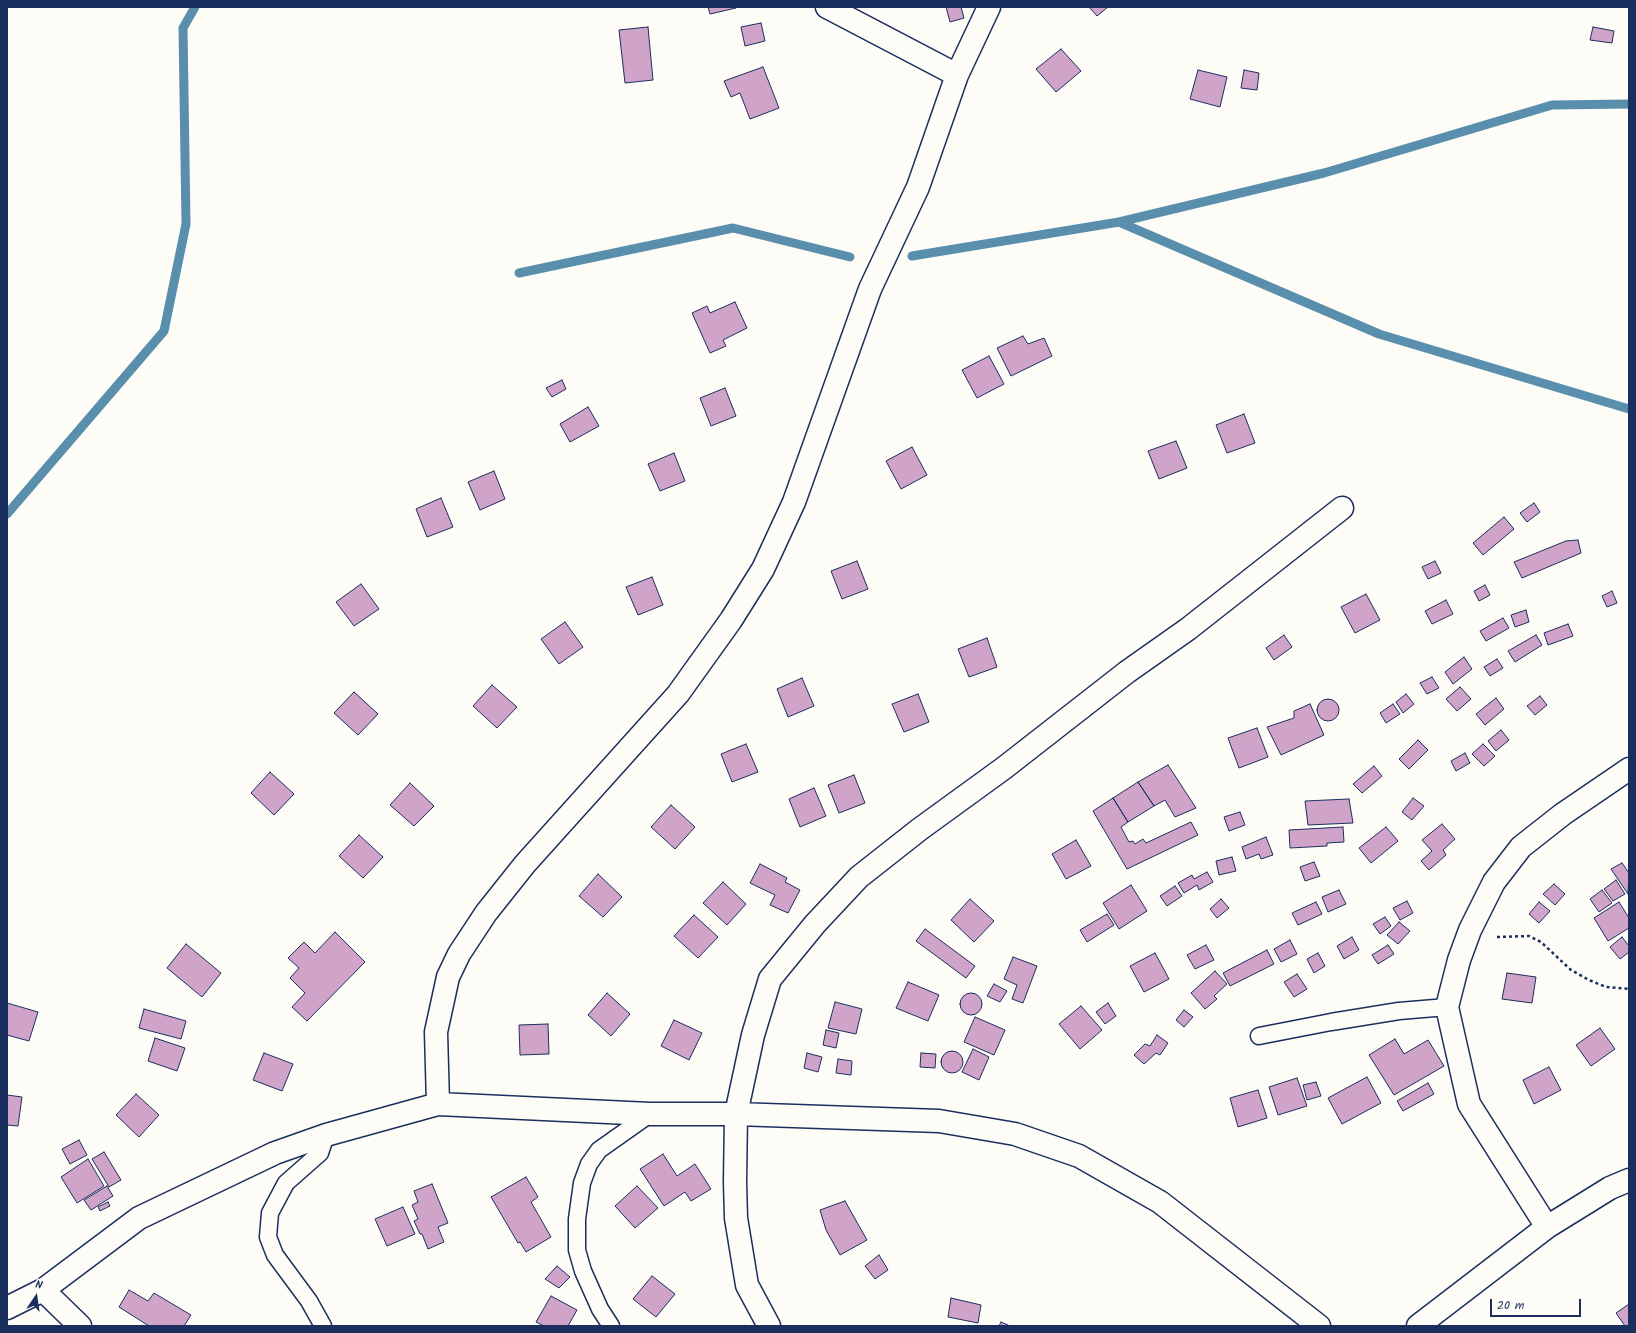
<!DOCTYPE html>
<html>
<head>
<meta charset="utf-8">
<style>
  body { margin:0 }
  #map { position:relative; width:1636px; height:1333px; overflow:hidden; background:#fdfcf7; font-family:Kalam,sans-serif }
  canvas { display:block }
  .frame { position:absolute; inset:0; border:8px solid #1b2f5e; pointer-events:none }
  .north { position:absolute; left:16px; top:1277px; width:40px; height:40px; -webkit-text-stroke:3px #fdfcf7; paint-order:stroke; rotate:13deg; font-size:11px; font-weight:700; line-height:16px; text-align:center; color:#1b2f5e }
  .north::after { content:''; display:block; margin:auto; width:14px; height:18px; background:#1b2f5e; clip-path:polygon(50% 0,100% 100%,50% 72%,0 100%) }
  .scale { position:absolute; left:1490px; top:1299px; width:91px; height:18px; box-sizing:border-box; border:2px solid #1b2f5e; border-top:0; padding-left:5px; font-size:12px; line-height:14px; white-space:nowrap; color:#1b2f5e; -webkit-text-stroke:3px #fdfcf7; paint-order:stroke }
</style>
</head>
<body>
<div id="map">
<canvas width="1636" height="1333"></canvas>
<div class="frame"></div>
<div class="north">N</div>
<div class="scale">20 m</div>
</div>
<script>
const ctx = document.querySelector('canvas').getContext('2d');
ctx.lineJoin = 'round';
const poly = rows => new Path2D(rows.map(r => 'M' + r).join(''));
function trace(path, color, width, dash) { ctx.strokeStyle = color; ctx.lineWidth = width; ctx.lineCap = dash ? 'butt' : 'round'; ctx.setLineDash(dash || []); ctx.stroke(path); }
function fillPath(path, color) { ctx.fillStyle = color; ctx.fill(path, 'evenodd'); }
trace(poly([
  [1119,222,1324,173,1552,105,1629,104],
  [912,256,1119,222,1379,334,1629,409],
  [519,273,733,228,850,257],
  [7,514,164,331,186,224,183,28,195,7]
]), '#598fac', 9);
const building = poly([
  [708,7,736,7,736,8,710,14,708,7],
  [946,7,961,7,964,18,950,22,946,7],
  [1089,7,1108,7,1097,16,1089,7],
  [761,23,765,41,745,46,741,27,761,23],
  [648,27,653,80,625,83,619,30,648,27],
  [1593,27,1614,31,1612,43,1590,40,1593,27],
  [1061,49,1081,71,1056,92,1036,69,1061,49],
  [763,67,779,108,750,119,740,93,731,97,724,81,763,67],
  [1198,70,1227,77,1220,107,1190,99,1198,70],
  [1244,70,1259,73,1257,90,1241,88,1244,70],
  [735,302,747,328,723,340,726,346,710,353,692,313,707,306,710,313,735,302],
  [1023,336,1028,344,1044,338,1052,356,1011,376,997,348,1023,336],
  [989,356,1004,384,977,398,962,370,989,356],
  [562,380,566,389,552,397,546,388,562,380],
  [725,388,736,416,711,426,700,398,725,388],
  [588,407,599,426,570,442,560,424,588,407],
  [1244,414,1255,443,1227,453,1216,425,1244,414],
  [1176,441,1187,468,1159,479,1148,451,1176,441],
  [912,447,927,475,901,489,886,461,912,447],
  [674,453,685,481,660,491,648,464,674,453],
  [494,471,505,499,480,510,468,482,494,471],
  [441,498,453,527,427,537,416,509,441,498],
  [1534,503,1540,512,1527,522,1520,513,1534,503],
  [1504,517,1514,529,1483,555,1473,543,1504,517],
  [1578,540,1581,553,1522,578,1514,562,1566,541,1578,540],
  [857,561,868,589,842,599,831,571,857,561],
  [1435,561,1441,573,1428,579,1422,567,1435,561],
  [652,577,663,605,638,615,626,587,652,577],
  [361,584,379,609,354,626,336,602,361,584],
  [1485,585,1490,595,1479,601,1474,591,1485,585],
  [1612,591,1617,603,1607,607,1602,596,1612,591],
  [1366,594,1380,620,1355,633,1341,607,1366,594],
  [1446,600,1453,614,1432,624,1425,611,1446,600],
  [1526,610,1529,622,1515,627,1511,615,1526,610],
  [1503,618,1509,628,1486,641,1480,631,1503,618],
  [565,622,583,647,559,664,541,639,565,622],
  [1568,624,1573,636,1548,645,1544,633,1568,624],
  [1284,635,1292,647,1274,660,1266,648,1284,635],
  [1536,635,1542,645,1515,662,1508,651,1536,635],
  [987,638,997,667,969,677,958,649,987,638],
  [1464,657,1472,669,1453,684,1445,672,1464,657],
  [1497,659,1503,668,1490,676,1484,667,1497,659],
  [1432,677,1439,688,1427,694,1420,683,1432,677],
  [802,678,814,706,788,717,777,689,802,678],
  [492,685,517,707,497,728,473,706,492,685],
  [1460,687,1471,699,1457,711,1446,699,1460,687],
  [354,692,378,714,358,735,334,713,354,692],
  [918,694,929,722,904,732,892,704,918,694],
  [1406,694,1414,704,1403,713,1396,702,1406,694],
  [1540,696,1547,705,1535,715,1527,706,1540,696],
  [1496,698,1504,709,1485,725,1476,714,1496,698],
  '1317 710a11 11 0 1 1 22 0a11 11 0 1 1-22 0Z',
  [1310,704,1324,735,1281,755,1267,727,1294,718,1294,711,1310,704],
  [1393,704,1400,714,1386,723,1380,713,1393,704],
  [1257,728,1268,757,1239,768,1228,738,1257,728],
  [1501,730,1509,740,1496,751,1488,741,1501,730],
  [1418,740,1428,750,1409,769,1399,759,1418,740],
  [746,744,758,772,732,782,721,754,746,744],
  [1483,744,1495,756,1484,766,1472,754,1483,744],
  [1465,753,1470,763,1456,771,1451,761,1465,753],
  [1168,765,1196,808,1175,817,1165,800,1154,806,1138,782,1168,765],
  [1374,766,1382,776,1362,793,1353,784,1374,766],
  [270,772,294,794,274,815,251,793,270,772],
  [854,775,865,803,839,813,828,785,854,775],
  [1138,782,1154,806,1128,822,1113,798,1138,782],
  [410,783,434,806,414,826,390,805,410,783],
  [814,788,826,816,800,827,789,799,814,788],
  [1113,798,1128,822,1121,827,1129,842,1133,841,1135,844,1143,839,1146,843,1191,822,1198,835,1127,869,1093,811,1113,798],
  [1413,798,1424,806,1412,820,1402,812,1413,798],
  [1349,799,1353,823,1308,825,1305,801,1349,799],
  [671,805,695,827,675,849,651,827,671,805],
  [1240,812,1245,825,1229,831,1224,817,1240,812],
  [1442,824,1455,839,1443,850,1446,855,1429,870,1421,861,1432,851,1422,840,1442,824],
  [1343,827,1344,842,1327,843,1327,846,1290,848,1289,830,1343,827],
  [1386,827,1398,841,1371,863,1359,848,1386,827],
  [359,835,383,857,363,878,339,856,359,835],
  [1266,837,1273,855,1261,859,1259,854,1246,859,1242,847,1266,837],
  [1076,840,1091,866,1066,879,1052,854,1076,840],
  [1232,857,1236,871,1219,875,1216,861,1232,857],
  [1314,862,1320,876,1305,881,1300,867,1314,862],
  [1622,863,1629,873,1628,894,1611,869,1622,863],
  [760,864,787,878,785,882,800,890,788,913,770,905,775,895,750,883,760,864],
  [1207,872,1213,882,1199,890,1197,885,1184,893,1178,883,1192,875,1194,879,1207,872],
  [598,874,622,897,603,917,579,896,598,874],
  [1616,880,1625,894,1613,901,1604,889,1616,880],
  [723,882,746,904,727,925,703,903,723,882],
  [1554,884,1565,894,1555,905,1543,894,1554,884],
  [1131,885,1147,911,1119,929,1103,903,1131,885],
  [1175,886,1182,896,1167,906,1160,896,1175,886],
  [1339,890,1346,904,1328,912,1322,897,1339,890],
  [1602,890,1612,903,1599,912,1590,899,1602,890],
  [970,899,994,921,974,942,951,920,970,899],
  [1221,899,1229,908,1217,918,1210,909,1221,899],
  [1407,901,1413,913,1400,920,1393,908,1407,901],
  [1316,902,1322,914,1298,925,1292,913,1316,902],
  [1539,902,1550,911,1539,923,1529,914,1539,902],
  [1619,902,1629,918,1629,928,1608,941,1594,918,1619,902],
  [1107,914,1114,925,1087,942,1080,930,1107,914],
  [694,915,718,937,698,958,674,936,694,915],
  [1385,917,1391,926,1380,934,1373,924,1385,917],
  [1399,922,1410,931,1398,944,1387,935,1399,922],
  [925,929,975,966,966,978,916,941,925,929],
  [335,932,365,962,307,1021,292,1007,305,993,290,978,299,968,288,958,304,942,315,953,335,932],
  [1352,937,1359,950,1344,959,1337,946,1352,937],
  [1622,937,1629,946,1629,952,1620,959,1610,947,1622,937],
  [1290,940,1297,954,1281,962,1274,949,1290,940],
  [186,944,221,973,202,997,167,968,186,944],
  [1206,945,1214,960,1195,969,1187,955,1206,945],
  [1388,945,1394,954,1378,964,1372,955,1388,945],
  [1267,950,1274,964,1230,986,1223,973,1267,950],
  [1155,953,1169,979,1144,992,1130,966,1155,953],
  [1318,953,1325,966,1314,973,1307,959,1318,953],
  [1013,957,1037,966,1023,1003,1012,999,1017,985,1004,979,1013,957],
  [1215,971,1227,984,1214,996,1217,999,1205,1009,1191,993,1215,971],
  [1507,973,1536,977,1532,1003,1502,999,1507,973],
  [1297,974,1307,989,1294,997,1284,982,1297,974],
  [908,982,939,995,928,1021,896,1008,908,982],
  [994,984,1007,991,1000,1002,987,996,994,984],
  '960 1004a11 11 0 1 1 22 0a11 11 0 1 1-22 0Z',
  [607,993,630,1014,611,1036,588,1015,607,993],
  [835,1002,862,1009,856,1034,828,1028,835,1002],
  [7,1003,38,1012,29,1041,7,1035,7,1003],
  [1108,1003,1116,1016,1105,1024,1096,1012,1108,1003],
  [1081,1006,1102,1030,1080,1049,1059,1024,1081,1006],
  [144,1009,186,1021,181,1039,139,1028,144,1009],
  [1184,1010,1193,1017,1184,1027,1176,1020,1184,1010],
  [975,1017,1005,1030,994,1055,964,1042,975,1017],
  [674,1020,702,1033,689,1060,661,1046,674,1020],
  [548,1024,549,1054,520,1055,519,1025,548,1024],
  [1600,1028,1615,1049,1591,1066,1576,1045,1600,1028],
  [826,1030,839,1033,836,1048,823,1045,826,1030],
  [1157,1035,1168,1043,1160,1055,1156,1053,1144,1064,1134,1055,1145,1044,1150,1046,1157,1035],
  [155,1038,185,1048,177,1071,148,1061,155,1038],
  [1395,1039,1404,1054,1428,1040,1444,1066,1394,1095,1369,1055,1395,1039],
  [973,1049,989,1057,979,1080,962,1072,973,1049],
  '941 1062a11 11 0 1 1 22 0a11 11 0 1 1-22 0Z',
  [264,1053,293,1064,282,1091,253,1080,264,1053],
  [807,1053,822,1057,818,1072,804,1068,807,1053],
  [921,1053,936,1054,935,1068,920,1067,921,1053],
  [838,1059,852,1061,851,1075,836,1073,838,1059],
  [1549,1067,1561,1090,1534,1104,1523,1080,1549,1067],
  [1367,1077,1381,1103,1342,1124,1328,1098,1367,1077],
  [1297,1078,1307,1106,1278,1115,1269,1087,1297,1078],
  [1316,1082,1321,1096,1307,1100,1303,1085,1316,1082],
  [1428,1083,1434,1094,1403,1111,1397,1101,1428,1083],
  [1258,1090,1267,1118,1238,1127,1230,1098,1258,1090],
  [136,1094,159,1115,139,1137,116,1115,136,1094],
  [7,1095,22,1097,18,1126,7,1125,7,1095],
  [79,1140,87,1155,70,1164,62,1149,79,1140],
  [104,1152,121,1180,109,1187,92,1159,104,1152],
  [663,1154,677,1176,695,1164,711,1189,691,1201,685,1192,664,1206,640,1169,663,1154],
  [88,1159,104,1186,77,1203,61,1177,88,1159],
  [526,1177,538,1197,531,1202,551,1237,526,1252,520,1242,518,1243,491,1197,526,1177],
  [432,1184,448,1223,438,1227,444,1242,428,1249,422,1234,420,1234,414,1221,418,1219,412,1205,418,1202,414,1191,432,1184],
  [107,1186,113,1196,91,1210,84,1200,107,1186],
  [637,1186,658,1208,635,1228,615,1206,637,1186],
  [845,1201,867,1240,840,1255,826,1230,820,1210,845,1201],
  [108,1202,110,1206,100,1211,98,1207,108,1202],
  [403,1207,415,1234,387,1246,375,1219,403,1207],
  [879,1255,888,1270,875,1279,865,1266,879,1255],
  [557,1266,570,1277,559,1288,545,1279,557,1266],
  [652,1276,675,1294,656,1317,633,1299,652,1276],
  [129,1290,148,1301,154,1293,191,1315,184,1326,149,1326,119,1307,129,1290],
  [551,1296,577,1310,568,1326,544,1326,536,1322,551,1296],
  [951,1298,981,1305,978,1323,948,1317,951,1298],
  [1629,1304,1629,1326,1625,1326,1616,1313,1629,1304],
  [1001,1322,1010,1326,999,1326,1001,1322]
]);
fillPath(building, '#cfa4c8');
trace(building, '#1b2f5e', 1);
const lane = poly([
  [1259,1036,1331,1022,1399,1011,1447,1007],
  [323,1326,309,1301,275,1255,268,1237,270,1213,286,1183,320,1153,326,1135],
  [611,1326,600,1309,583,1271,577,1250,577,1219,582,1183,589,1164,599,1150,650,1114]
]);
const street = poly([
  [827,7,957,75],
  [438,1104,436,1032,448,977,459,954,486,913,525,864,678,694,731,620,763,569,794,502,870,289,918,187,957,75,989,7],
  [1547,1227,1469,1104,1447,1007,1459,960,1470,930,1494,882,1521,847,1563,814,1629,769],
  [43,1290,80,1326],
  [7,1308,43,1290,139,1218,275,1153,326,1135,438,1104,650,1114,736,1114,939,1121,1015,1134,1079,1156,1160,1202,1319,1326],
  [769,1326,747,1285,736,1218,735,1182,736,1114,753,1035,770,979,815,924,859,877,920,829,1004,768,1127,672,1188,629,1342,508],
  [1418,1326,1547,1227,1610,1188,1629,1180]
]);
trace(lane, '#1b2f5e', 19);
trace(street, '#1b2f5e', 25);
trace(poly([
  [1497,937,1529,936,1541,942,1571,970,1589,980,1606,987,1629,989]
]), '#1b2f5e', 2.5, [3, 3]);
trace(lane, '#fdfcf7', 16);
trace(street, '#fdfcf7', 22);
</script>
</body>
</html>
